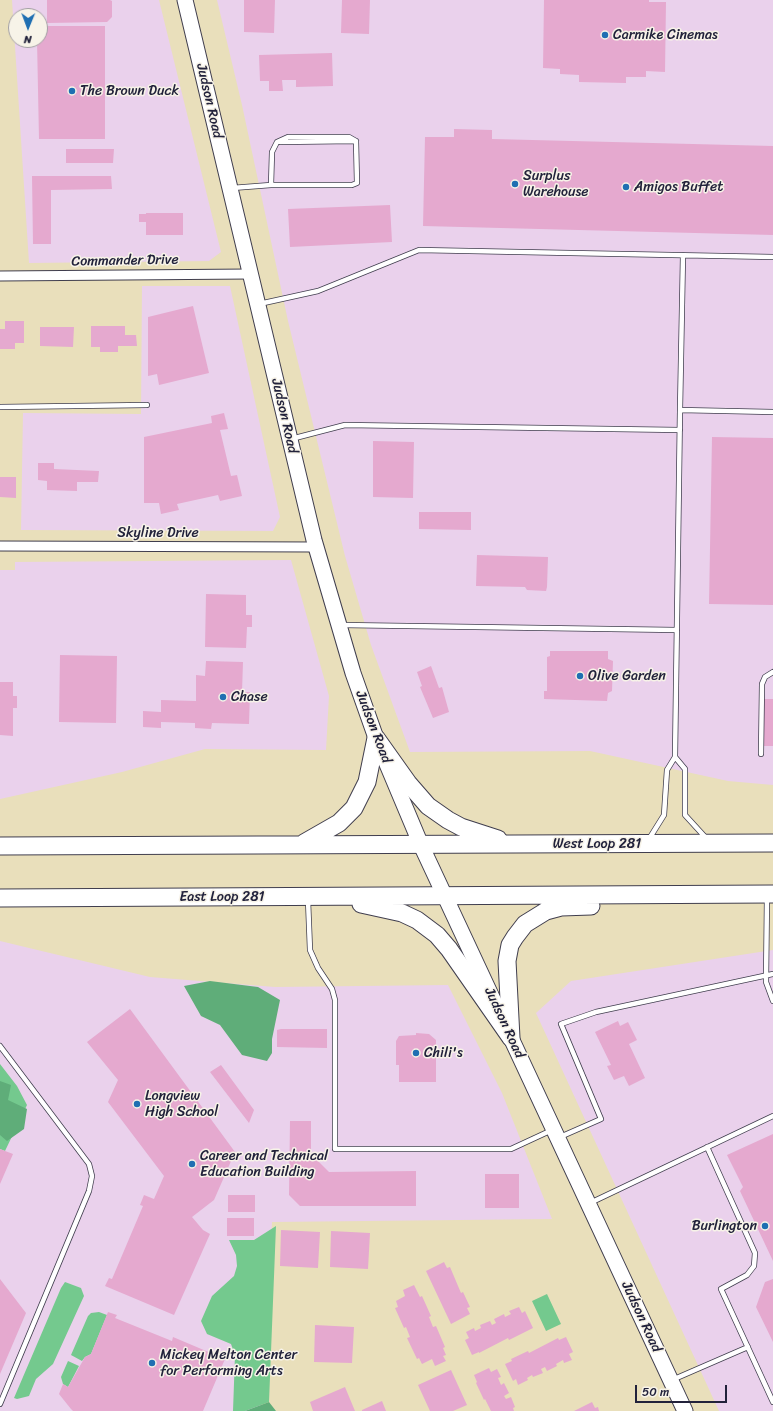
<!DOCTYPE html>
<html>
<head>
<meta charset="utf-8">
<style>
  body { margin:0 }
  #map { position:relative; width:773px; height:1411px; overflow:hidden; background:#e9dfbb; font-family:Sriracha,sans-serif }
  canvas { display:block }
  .north { position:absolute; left:8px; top:8px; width:40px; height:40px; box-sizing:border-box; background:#f7f3e8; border:1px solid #a29fa3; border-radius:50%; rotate:181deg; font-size:11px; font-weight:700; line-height:16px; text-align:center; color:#22223b }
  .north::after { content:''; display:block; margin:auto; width:14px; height:18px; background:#1f6fb2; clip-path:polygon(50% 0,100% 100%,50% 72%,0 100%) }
  .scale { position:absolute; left:635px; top:1385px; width:92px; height:18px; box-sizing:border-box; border:2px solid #22223b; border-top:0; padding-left:5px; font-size:12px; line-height:14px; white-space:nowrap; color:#22223b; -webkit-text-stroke:3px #f7f3e8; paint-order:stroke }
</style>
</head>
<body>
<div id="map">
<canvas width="773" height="1411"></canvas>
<div class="north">N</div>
<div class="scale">50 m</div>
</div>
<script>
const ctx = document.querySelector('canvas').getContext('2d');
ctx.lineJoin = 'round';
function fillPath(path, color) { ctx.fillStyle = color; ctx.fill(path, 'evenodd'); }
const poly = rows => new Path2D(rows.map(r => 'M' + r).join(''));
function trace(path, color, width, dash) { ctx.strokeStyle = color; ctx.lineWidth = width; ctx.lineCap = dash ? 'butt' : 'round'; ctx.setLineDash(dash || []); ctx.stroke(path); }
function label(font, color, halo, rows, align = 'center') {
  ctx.font = font + ' Sriracha,sans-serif'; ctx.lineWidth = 3; ctx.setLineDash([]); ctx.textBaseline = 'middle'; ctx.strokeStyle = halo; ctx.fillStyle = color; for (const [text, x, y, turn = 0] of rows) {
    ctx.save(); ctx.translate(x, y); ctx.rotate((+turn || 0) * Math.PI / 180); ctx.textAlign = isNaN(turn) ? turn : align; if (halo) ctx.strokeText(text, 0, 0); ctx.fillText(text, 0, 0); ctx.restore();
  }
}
fillPath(poly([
  [12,0,159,0,221,252,209,261,29,263],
  [16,16,40,16,40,40,16,40],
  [217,0,773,0,773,785,728,781,590,751,410,752,371,645,345,556,288,321,242,105],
  [142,286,230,286,280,517,273,531,21,530,23,413,141,414],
  [291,560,329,696,326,750,205,749,122,772,0,799,0,570,15,570,15,562],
  [0,941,150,977,275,987,448,985,502,1093,552,1219,272,1222,261,1411,0,1411],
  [773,950,773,1411,719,1411,536,1013,571,981]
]), '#ead1ec');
fillPath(poly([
  [0,1064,17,1086,27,1105,5,1151,0,1149],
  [276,1226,269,1402,245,1411,233,1411,235,1355,231,1344,207,1334,201,1321,212,1296,234,1276,237,1266,236,1255,229,1240,254,1240],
  [65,1282,81,1288,84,1296,53,1364,36,1379,29,1396,17,1399,14,1398,61,1288],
  [547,1294,561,1324,546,1331,532,1301],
  [99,1312,107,1315,91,1354,85,1357,82,1361,71,1355,88,1316,91,1313],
  [68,1361,79,1366,68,1387,63,1384,61,1377]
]), '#74c98e');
fillPath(poly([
  [210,981,258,987,280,1000,272,1039,272,1053,267,1061,242,1055,220,1025,201,1016,184,986],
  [0,1081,11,1085,8,1100,27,1109,24,1129,7,1141,0,1135],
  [269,1402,276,1411,245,1411]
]), '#5fad79');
fillPath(poly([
  [47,0,110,0,112,1,112,17,107,22,47,23],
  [244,0,275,0,274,33,244,32],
  [342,0,370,0,369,34,341,33],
  [544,0,649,0,649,2,666,2,665,72,646,71,646,77,626,77,626,83,579,82,579,75,560,74,560,69,543,68],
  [40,26,105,26,105,139,39,139,37,40,40,40],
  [332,53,333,86,296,87,296,80,282,80,283,91,269,91,269,81,260,81,259,55],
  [454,129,492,130,492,139,773,146,773,235,423,226,425,137,454,137],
  [66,149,114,149,113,163,66,163],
  [32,176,111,176,112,189,51,190,51,244,33,244],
  [390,205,392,242,290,247,288,209],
  [146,213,183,213,183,235,146,235,146,222,139,222,139,214,146,214],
  [193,306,209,373,159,385,157,374,148,376,148,317],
  [5,321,24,321,24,343,15,343,15,349,0,349,0,329,5,329],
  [91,326,125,326,125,335,136,335,137,346,118,346,118,352,100,352,100,347,91,347],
  [40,327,74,327,73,347,40,346],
  [224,413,228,429,220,430,231,476,237,475,242,496,220,501,218,495,177,504,179,510,161,514,159,503,144,503,144,437,212,423,211,416],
  [712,437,773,438,773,605,709,604],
  [373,441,414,442,413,498,373,497],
  [38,463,54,463,54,469,99,471,98,482,77,482,77,491,47,490,47,481,38,480],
  [0,477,16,477,16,498,0,497],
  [419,512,471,512,471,530,419,529],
  [477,555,548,557,547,587,546,591,527,590,525,587,476,586],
  [206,594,246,595,246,615,252,615,252,627,247,627,246,648,205,647],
  [550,651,608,651,608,659,613,661,612,691,608,693,607,701,544,699,544,691,547,691,547,657,550,656],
  [60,655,117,656,116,723,59,722],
  [206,661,243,662,242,692,250,692,249,724,212,723,211,729,195,728,195,723,161,722,161,728,143,727,143,711,161,712,161,700,196,701,196,675,205,676],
  [431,666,439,688,442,687,449,712,433,718,420,687,422,686,417,672],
  [0,682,13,682,13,696,17,696,17,708,13,708,13,736,0,735],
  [764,699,773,699,773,746,764,746],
  [130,1009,235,1152,214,1200,192,1217,203,1230,210,1234,174,1315,105,1286,109,1278,112,1279,143,1206,140,1205,144,1195,154,1199,164,1176,108,1102,118,1080,87,1042],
  [618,1021,620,1026,628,1022,637,1040,629,1044,645,1078,629,1086,624,1076,614,1080,607,1066,611,1065,595,1032],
  [281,1029,327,1029,327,1048,277,1047,277,1030],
  [416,1033,429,1034,436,1040,436,1082,399,1082,399,1065,396,1065,396,1041,399,1036,416,1035],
  [221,1065,254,1110,249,1123,210,1072],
  [290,1121,311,1121,311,1154,329,1172,416,1171,416,1206,300,1206,289,1195],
  [773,1134,773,1261,740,1191,743,1187,727,1155],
  [0,1149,13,1154,0,1184],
  [485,1174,519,1174,519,1208,485,1208],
  [228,1195,255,1195,255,1212,228,1212],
  [227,1218,254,1218,254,1236,227,1236],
  [281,1230,320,1232,318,1268,280,1266],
  [331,1231,370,1233,368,1269,330,1267],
  [444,1262,447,1268,450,1267,461,1293,463,1292,470,1307,467,1308,470,1314,451,1324,426,1271],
  [0,1279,26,1313,0,1374],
  [773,1279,773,1342,756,1307,765,1282],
  [414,1285,420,1297,422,1296,431,1316,429,1317,433,1327,436,1326,445,1347,443,1348,446,1355,443,1356,446,1361,435,1366,432,1359,422,1364,419,1358,417,1359,407,1338,410,1337,406,1327,404,1328,395,1308,398,1307,396,1301,405,1296,403,1290],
  [519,1307,522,1313,525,1311,533,1328,509,1340,508,1338,479,1353,479,1352,472,1355,465,1340,469,1338,466,1332,474,1328,475,1331,481,1328,480,1325,490,1321,492,1325,496,1323,494,1319,504,1314,505,1317,511,1314,509,1311],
  [108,1312,117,1315,115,1318,172,1341,173,1337,225,1359,203,1411,73,1411,71,1409,59,1394,63,1384,68,1387,85,1357,91,1354],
  [315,1325,354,1327,352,1363,314,1362],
  [566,1337,573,1352,569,1354,572,1360,564,1363,563,1360,556,1364,557,1366,547,1371,545,1367,541,1369,543,1373,533,1377,532,1375,527,1378,528,1380,518,1385,516,1379,513,1381,505,1364,512,1361,511,1359,528,1351,529,1353,558,1338,559,1340],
  [489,1368,491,1372,497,1369,501,1377,498,1378,501,1385,504,1383,509,1393,504,1396,506,1399,511,1397,515,1407,513,1408,514,1411,491,1411,485,1399,484,1400,476,1383,477,1382,474,1375],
  [451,1370,467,1405,453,1411,430,1411,418,1385],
  [345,1387,355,1411,313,1411,310,1402],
  [382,1401,386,1411,362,1411,362,1410],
  [592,1402,595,1408,598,1407,599,1411,574,1411]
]), '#e5a9cf');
const lane = poly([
  [280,142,355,141],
  [271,185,272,152,277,142,288,137,349,137,356,141],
  [232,188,271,185,352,185,357,183,356,141],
  [259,304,318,291,419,250,773,257],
  [0,407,147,405],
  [680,410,683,255],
  [291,439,345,425,680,430],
  [341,625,677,630],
  [761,754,762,684,765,677,773,672],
  [675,757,680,410,773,412],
  [649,839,664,815,667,770,675,757,685,769,685,815,706,838],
  [767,896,766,982,773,1001],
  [308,900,310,950,318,968,332,989,335,1000,335,1149,511,1149,552,1130],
  [0,1046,89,1164,92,1176,89,1191,0,1404],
  [560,1137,601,1119,561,1024,596,1012,773,974],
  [707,1147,755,1253,754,1266,747,1275,721,1289,773,1402],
  [590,1203,773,1116],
  [672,1380,748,1347]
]);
const street = poly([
  [0,276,250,274],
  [0,546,316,547]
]);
const primary = poly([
  [185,0,314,540,353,673,376,738,421,845,685,1411]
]);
const highway = poly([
  [376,738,408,783,428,806,448,820,461,827,498,839],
  [304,843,339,823,354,808,367,782,376,738],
  [0,846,773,843],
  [0,898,773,894],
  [361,904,402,913,417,920,437,935,449,949,511,1038],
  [511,1038,507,961,510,945,515,937,525,924,546,911,561,907,591,906]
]);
trace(lane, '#403e4e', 6);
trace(street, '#403e4e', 11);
trace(primary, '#403e4e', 17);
trace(highway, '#403e4e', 19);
trace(lane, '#fff', 4.5);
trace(street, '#fff', 9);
trace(primary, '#fff', 15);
trace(highway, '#fff', 17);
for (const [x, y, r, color] of [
  [605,35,4,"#1f6fb2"],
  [72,91,4,"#1f6fb2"],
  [515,184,4,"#1f6fb2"],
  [626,187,4,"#1f6fb2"],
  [580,676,4,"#1f6fb2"],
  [223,697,4,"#1f6fb2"],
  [416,1053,4,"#1f6fb2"],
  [137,1104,4,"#1f6fb2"],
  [192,1164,4,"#1f6fb2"],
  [765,1226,4,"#1f6fb2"],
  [152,1363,4,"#1f6fb2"]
]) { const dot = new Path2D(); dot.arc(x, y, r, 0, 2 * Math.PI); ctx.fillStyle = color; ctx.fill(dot); trace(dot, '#f7f3e8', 1.5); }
label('14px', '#22223b', '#f7f3e8', [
  ["Carmike Cinemas",613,35],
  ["The Brown Duck",80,91],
  ["Surplus",523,176],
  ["Warehouse",523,192],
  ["Amigos Buffet",634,187],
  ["Olive Garden",588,676],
  ["Chase",231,697],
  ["Chili's",424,1053],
  ["Longview",145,1096],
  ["High School",145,1112],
  ["Career and Technical",200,1156],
  ["Education Building",200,1172],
  ["Burlington",757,1226,"right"],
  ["Mickey Melton Center",160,1355],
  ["for Performing Arts",160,1371]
], 'left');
label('14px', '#22223b', '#f7f3e8', [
  ["Judson Road",209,101,77],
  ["Commander Drive",125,261,-1],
  ["Judson Road",284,416,77],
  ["Skyline Drive",158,533],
  ["Judson Road",373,727,69],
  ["West Loop 281",597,844],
  ["East Loop 281",222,897],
  ["Judson Road",504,1023,65],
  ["Judson Road",641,1317,65]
]);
</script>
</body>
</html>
